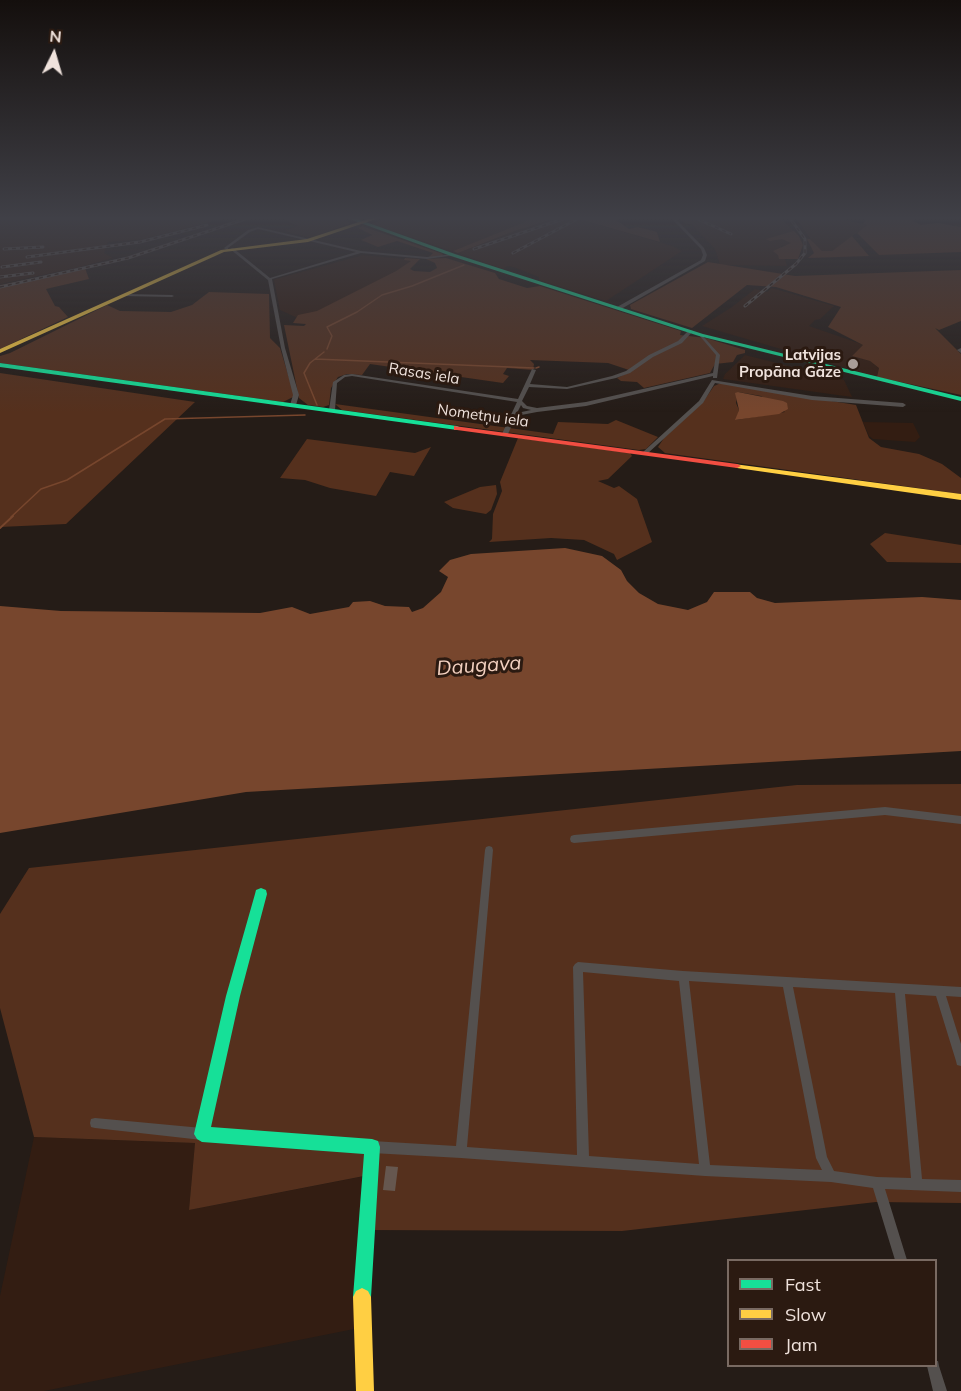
<!DOCTYPE html>
<html>
<head>
<meta charset="utf-8">
<style>
  body { margin:0 }
  #map { position:relative; width:961px; height:1391px; overflow:hidden; background:#251c17; font-family:Mulish,sans-serif }
  canvas { display:block }
  .legend { position:absolute; left:727px; top:1259px; width:210px; height:108px; box-sizing:border-box; background:#2b1a11; border:2px solid #796a62; margin:0; padding:8px 10px; list-style:none; font-size:18px; color:#efe2dc }
  .legend li { display:flex; align-items:center; gap:12px; height:30px }
  .legend b { width:30px; border:2px solid #796a62 }
  .north { position:absolute; left:24px; top:24px; width:60px; height:60px; -webkit-text-stroke:4px #2b1a11; paint-order:stroke; rotate:5deg; font-size:16px; font-weight:700; line-height:24px; text-align:center; color:#efe2dc }
  .north::after { content:''; display:block; margin:auto; width:21px; height:27px; background:#efe2dc; clip-path:polygon(50% 0,100% 100%,50% 72%,0 100%) }
</style>
</head>
<body>
<div id="map">
<canvas width="961" height="1391"></canvas>
<ul class="legend">
<li><b style="height:8px;background:#16e098"></b>Fast</li>
<li><b style="height:8px;background:#ffcf43"></b>Slow</li>
<li><b style="height:8px;background:#f24e42"></b>Jam</li>
</ul>
<div class="north">N</div>
</div>
<script>
const ctx = document.querySelector('canvas').getContext('2d');
ctx.lineJoin = 'round';
function fillPath(path, color) { ctx.fillStyle = color; ctx.fill(path, 'evenodd'); }
const poly = rows => new Path2D(rows.map(r => 'M' + r).join(''));
function trace(path, color, width, dash) { ctx.strokeStyle = color; ctx.lineWidth = width; ctx.lineCap = dash ? 'butt' : 'round'; ctx.setLineDash(dash || []); ctx.stroke(path); }
function label(font, color, halo, rows, align = 'center') {
  ctx.font = font + ' Mulish,sans-serif'; ctx.lineWidth = 6; ctx.setLineDash([]); ctx.textBaseline = 'middle'; ctx.strokeStyle = halo; ctx.fillStyle = color; for (const [text, x, y, turn = 0] of rows) {
    ctx.save(); ctx.translate(x, y); ctx.rotate((+turn || 0) * Math.PI / 180); ctx.textAlign = isNaN(turn) ? turn : align; if (halo) ctx.strokeText(text, 0, 0); ctx.fillText(text, 0, 0); ctx.restore();
  }
}
fillPath(poly([
  [0,217,229,217,144,239,108,242,104,253,113,258,80,267,0,284],
  [339,217,351,223,311,238,284,231,297,226,282,218],
  [388,217,556,217,530,226,562,217,587,217,582,220,672,246,682,251,606,301,539,280,539,277,516,268,508,266,503,269,458,253,516,230,452,251,371,224],
  [678,217,779,217,798,235,801,244,781,246,787,266,720,265,715,249,691,224,686,224],
  [795,217,847,217,845,220,868,225,832,251,822,251,816,247],
  [363,255,414,260,398,270,302,320,280,310,274,280,276,279],
  [772,288,834,306,820,319,815,320,809,326,864,345,852,356,870,361,879,368,877,377,702,326,732,307,755,289,767,292],
  [745,355,844,380,852,397,723,379,725,374],
  [863,422,913,423,920,437,915,442,873,439,869,436],
  [34,1137,195,1143,189,1210,365,1176,359,1328,44,1391,0,1391,0,1296]
]), '#331d12');
fillPath(poly([
  [531,217,560,217,517,230,458,253,453,251,523,223],
  [588,217,612,217,629,229,638,227,657,232,660,242,582,220],
  [867,217,914,217,913,221,921,225,938,223,961,227,961,252,879,255,857,233,867,225,863,224],
  [362,226,443,254,442,257,429,257,433,253,397,241,378,247,361,240,372,235,358,228],
  [794,231,799,236,803,245,798,259,779,259,778,255,773,251,791,243,782,239,770,241,766,239],
  [852,236,869,256,808,258,814,253,807,239,810,239,822,251,832,251],
  [405,258,420,259,410,269,414,271,430,272,437,268,435,263,426,259,446,258,495,273,499,279,527,288,540,286,681,331,680,335,706,338,745,350,745,353,737,355,733,362,715,364,710,373,644,388,637,382,621,381,617,378,632,371,608,363,530,360,534,364,533,370,507,368,503,374,509,376,503,383,370,364,362,375,347,374,338,377,331,388,329,405,323,407,308,405,299,398,284,325,304,326,306,324,293,323,298,315,317,311,396,271,411,261,404,260],
  [708,262,795,276,961,270,961,321,939,330,935,328,961,354,961,395,877,377,879,368,870,361,852,356,863,345,828,327,841,307,776,287,747,285,692,328,631,309,630,305],
  [85,268,89,279,46,289,55,306,59,307,68,317,0,349,0,285],
  [209,292,269,294,270,338,280,348,294,394,293,397,283,402,0,363,0,356,10,353,107,305,120,311,171,312,192,305],
  [0,373,195,402,66,524,0,527],
  [721,383,856,405,869,438,881,447,919,454,942,464,961,478,961,494,665,453,658,447,664,438,703,402,714,386],
  [738,392,761,396,785,412,736,420,739,410,736,403],
  [335,404,553,434,558,422,608,424,616,420,658,437,646,449,639,450,342,410],
  [518,438,630,453,632,456,608,479,598,481,614,488,619,486,637,499,652,542,617,560,614,554,584,540,551,538,489,542,492,539,493,514,502,491,500,482],
  [307,439,415,453,431,447,414,476,390,472,376,496,330,488,305,480,280,478],
  [496,485,497,494,491,510,486,514,453,508,444,502,480,487],
  [885,533,961,545,961,563,887,562,870,544],
  [961,784,961,1203,876,1202,622,1231,363,1230,364,1176,189,1210,195,1143,34,1137,0,1008,0,914,29,868,797,785]
]), '#55301d');
fillPath(poly([
  [738,392,783,401,787,403,788,409,779,414,735,420,739,410,735,393],
  [565,548,602,556,621,570,627,581,639,593,658,604,688,610,707,602,714,592,750,592,757,598,775,603,922,597,961,600,961,751,246,792,0,833,0,606,61,611,260,613,292,607,310,614,349,607,353,602,370,601,385,606,409,607,412,612,423,608,441,592,448,577,439,571,450,560,471,554]
]), '#77462d');
trace(poly([
  [327,349,332,336,327,327,357,312,382,295,412,286,464,265],
  [315,359,534,368],
  [536,368,539,367],
  [317,405,304,373,310,363,324,352],
  [11,517,41,489,67,480,165,419,305,415]
]), '#77462d', 1.5);
trace(poly([
  [0,528,13,516]
]), '#77462d', 2);
fillPath(poly([
  [386,1166,398,1167,395,1191,383,1190]
]), '#66574f');
fillPath(poly([
  [670,217,674,217,704,248,707,255,705,261,621,309,617,309,617,307,701,260,703,255,701,249,670,217],
  [258,227,361,251,427,257,453,254,455,255,427,259,361,253,272,279,285,348,299,395,296,405,293,407,290,405,293,395,281,348,268,280,230,249,233,248,270,278,356,252,258,229,250,232,228,248,229,251,227,251,224,248,248,230,258,227],
  [124,294,172,295,174,296,172,297,123,296,123,294,124,294],
  [689,330,693,331,682,343,653,357,630,373,616,378,567,389,529,387,522,401,527,406,537,408,586,402,713,373,716,355,699,335,701,334,720,355,717,378,713,378,713,376,586,406,537,412,516,416,508,434,505,436,502,434,517,402,352,376,345,377,337,383,335,410,332,412,329,410,333,382,344,375,352,374,518,399,532,369,536,370,530,384,567,387,612,376,626,371,649,355,678,341,689,330],
  [521,405,523,408,531,410,517,413,521,405],
  [961,348,961,353,957,350,961,348],
  [712,380,812,396,903,403,906,405,903,407,812,400,715,383,703,403,647,454,643,454,643,452,699,401,712,380],
  [885,807,961,816,961,824,885,815,574,843,571,842,570,839,571,836,574,835,885,807],
  [489,846,492,847,493,850,467,1147,577,1155,573,967,575,964,578,962,683,971,961,987,961,997,946,996,961,1044,961,1066,957,1065,956,1061,936,996,905,994,922,1179,961,1180,961,1192,885,1189,907,1260,895,1260,873,1188,831,1182,705,1176,461,1158,372,1153,368,1151,366,1147,368,1143,372,1141,456,1146,485,850,486,847,489,846],
  [583,972,679,981,699,1164,589,1156,583,972],
  [689,981,783,987,816,1158,822,1170,710,1165,689,981],
  [793,987,895,993,911,1178,877,1177,834,1171,827,1157,793,987],
  [95,1118,202,1128,206,1130,208,1134,206,1138,202,1140,95,1128,91,1127,90,1123,91,1119,95,1118],
  [936,1361,938,1361,939,1366,947,1391,933,1391,927,1366,936,1366,936,1361]
]), '#54504e');
fillPath(poly([
  [344,217,352,217,455,254,703,334,961,397,961,401,699,336,451,256,344,217],
  [0,363,457,426,461,428,457,430,0,367,0,363],
  [261,888,266,890,267,894,240,996,211,1127,372,1139,378,1141,380,1147,371,1297,368,1303,362,1306,356,1303,353,1297,364,1154,202,1142,197,1139,194,1134,226,996,255,894,256,890,261,888]
]), '#16e098');
fillPath(poly([
  [374,217,382,217,308,242,224,252,0,353,0,349,221,250,307,239,374,217],
  [734,464,961,494,961,500,737,468,733,466,734,464],
  [362,1288,368,1291,371,1297,374,1391,356,1391,353,1297,356,1291,362,1288]
]), '#ffcf43');
fillPath(poly([
  [454,426,737,464,741,466,737,468,457,430,454,430,454,426]
]), '#f24e42');
const rail = poly([
  [693,217,731,234],
  [4,249,43,247],
  [474,249,569,217],
  [513,253,581,217],
  [27,257,140,242,207,225],
  [2,267,41,262],
  [0,277,33,273],
  [0,287,128,258,251,217],
  [745,306,796,264,805,253,805,239,789,217]
]);
trace(rail, '#5b5552', 3);
trace(rail, '#2b1a11', 1.5, [4]);
const sky = ctx.createLinearGradient(0, 0, 0, 412);
sky.addColorStop(0, '#140f0d');
sky.addColorStop(0.53, '#404047');
sky.addColorStop(1, '#40404700');
ctx.fillStyle = sky;
ctx.fillRect(0, 0, 961, 412);
for (const [x, y, r, color] of [
  [853,364,6,"#a89d97"]
]) { const dot = new Path2D(); dot.arc(x, y, r, 0, 2 * Math.PI); ctx.fillStyle = color; ctx.fill(dot); trace(dot, '#2b1a11', 2); }
label('bold 15px', '#efe2dc', '#2b1a11', [
  ["Latvijas",841,355],
  ["Propāna Gāze",841,372]
], 'right');
label('15px', '#efe2dc', '#2b1a11', [
  ["Rasas iela",424,374,9],
  ["Nometņu iela",483,416,8]
]);
label('italic 20px', '#f3d1c0', '#2b1a11', [
  ["Daugava",479,666,-4]
]);
</script>
</body>
</html>
